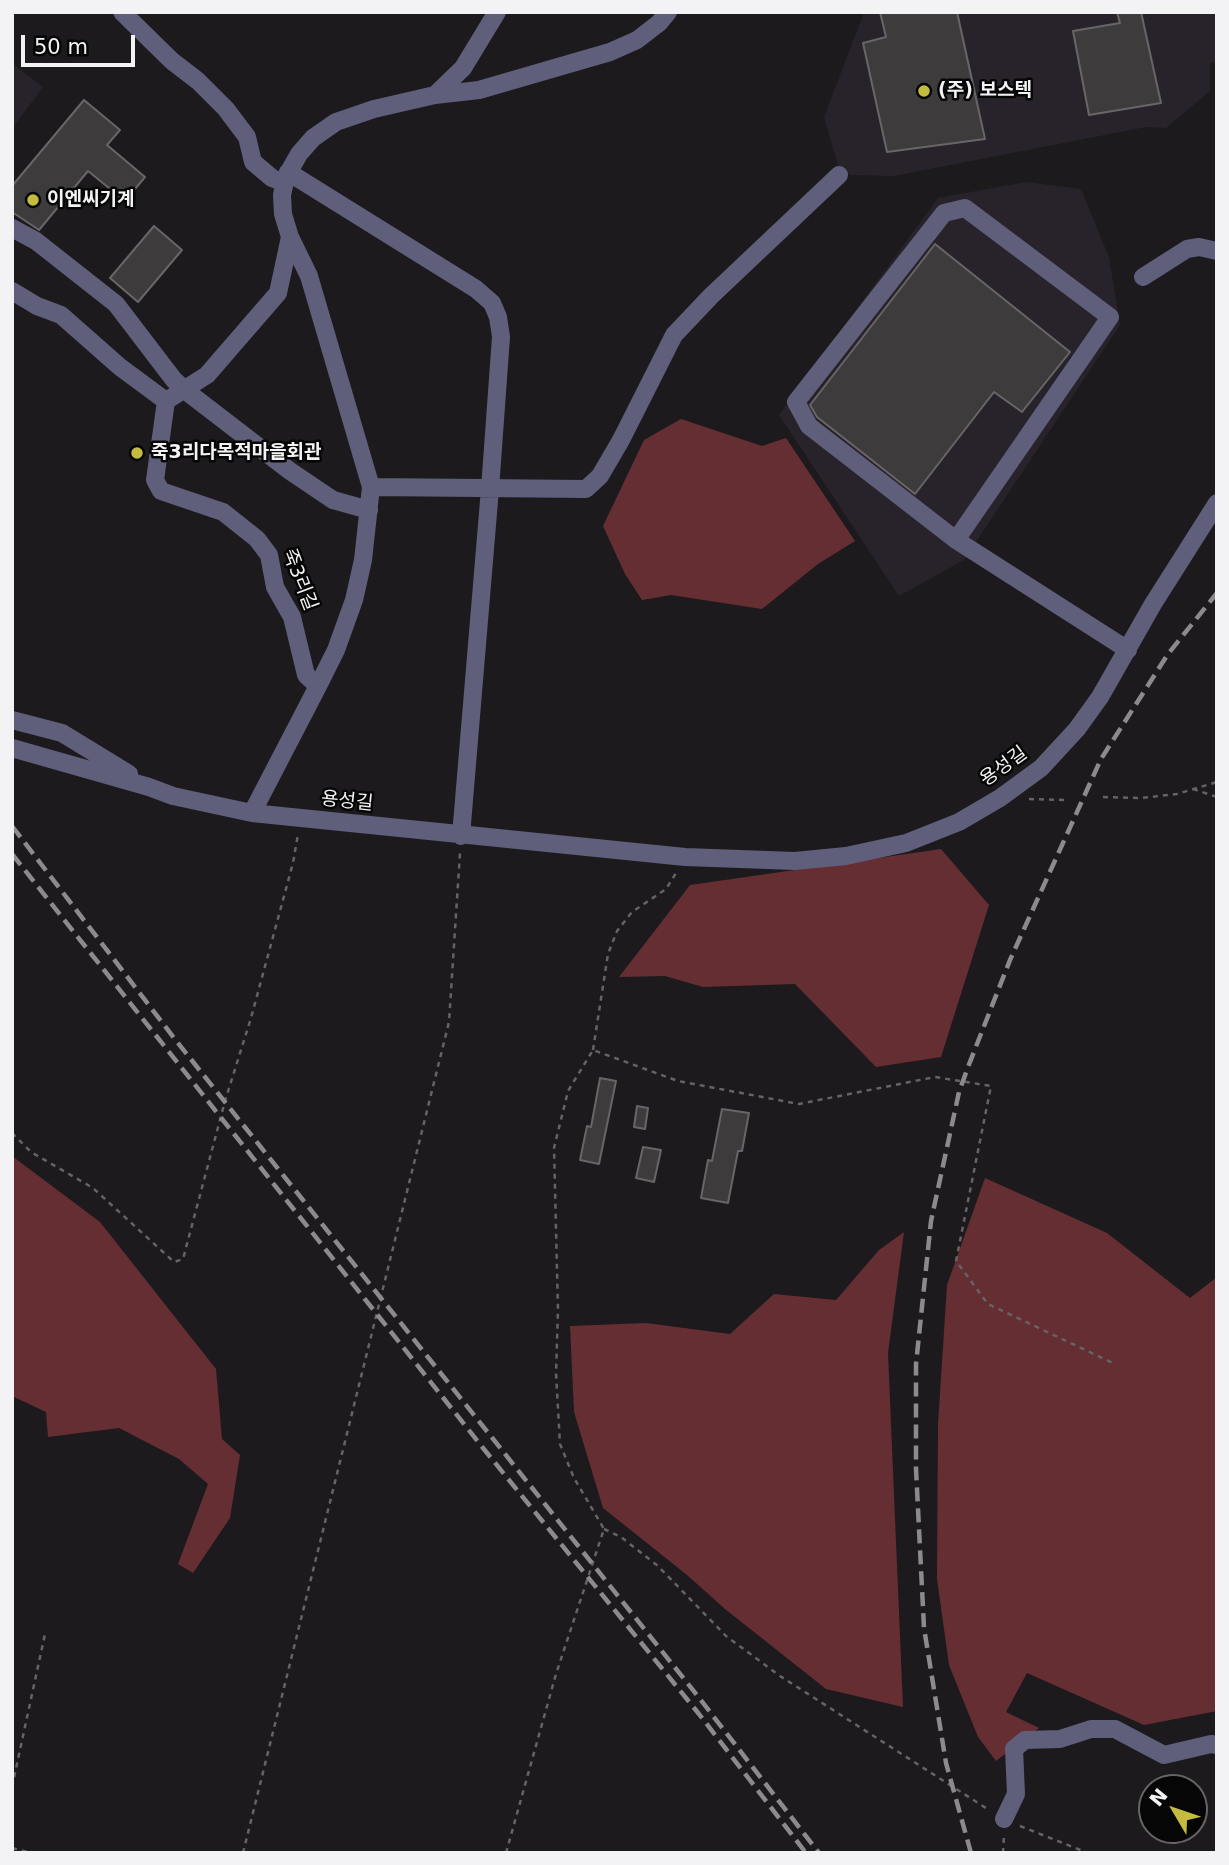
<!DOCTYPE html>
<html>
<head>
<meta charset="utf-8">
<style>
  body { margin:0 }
  #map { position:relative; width:1229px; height:1865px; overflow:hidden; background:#1c1a1d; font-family:"DejaVu Sans",sans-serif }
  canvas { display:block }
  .frame { position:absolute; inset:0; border:14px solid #f3f2f4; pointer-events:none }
  .north { position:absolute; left:1138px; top:1774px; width:70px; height:70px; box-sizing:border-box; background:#060606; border:2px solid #656465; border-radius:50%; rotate:309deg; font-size:19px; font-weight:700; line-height:28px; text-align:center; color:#f3f2f4 }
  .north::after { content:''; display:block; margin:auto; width:24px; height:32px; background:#c4bc3e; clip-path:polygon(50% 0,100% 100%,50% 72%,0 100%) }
  .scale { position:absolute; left:21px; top:35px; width:114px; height:32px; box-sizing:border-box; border:4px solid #f3f2f4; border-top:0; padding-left:9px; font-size:21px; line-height:24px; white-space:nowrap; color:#f3f2f4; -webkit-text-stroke:5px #060606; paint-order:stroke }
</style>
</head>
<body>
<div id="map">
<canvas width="1229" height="1865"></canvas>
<div class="frame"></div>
<div class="north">N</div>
<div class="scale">50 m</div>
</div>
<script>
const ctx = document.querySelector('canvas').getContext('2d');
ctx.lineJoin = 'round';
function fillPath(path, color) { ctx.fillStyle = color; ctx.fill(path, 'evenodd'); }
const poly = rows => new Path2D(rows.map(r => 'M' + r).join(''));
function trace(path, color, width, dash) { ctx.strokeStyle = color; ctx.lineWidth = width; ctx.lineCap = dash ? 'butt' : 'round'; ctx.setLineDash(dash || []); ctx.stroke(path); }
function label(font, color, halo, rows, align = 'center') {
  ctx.font = font + ' "DejaVu Sans","Noto Sans KR",sans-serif'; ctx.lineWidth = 5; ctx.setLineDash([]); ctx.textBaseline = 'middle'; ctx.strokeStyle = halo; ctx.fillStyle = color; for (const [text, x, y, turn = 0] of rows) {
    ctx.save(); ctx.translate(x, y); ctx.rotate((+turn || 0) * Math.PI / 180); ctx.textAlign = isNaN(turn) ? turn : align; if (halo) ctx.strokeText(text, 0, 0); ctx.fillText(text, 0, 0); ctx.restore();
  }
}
fillPath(poly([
  [864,12,1217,12,1217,61,1210,63,1210,91,1166,128,1146,127,894,176,851,175,838,165,824,117],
  [12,63,43,87,12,129],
  [1026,182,1081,189,1109,257,1120,325,964,560,899,596,779,415,938,198]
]), '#28232a');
fillPath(poly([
  [681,419,762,446,786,438,855,541,818,564,762,609,671,595,642,600,625,574,603,526,644,440],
  [941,849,989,905,941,1057,876,1067,795,984,703,987,665,976,619,977,690,885],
  [12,1156,100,1222,216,1369,222,1439,240,1455,230,1518,193,1573,178,1564,208,1484,179,1459,119,1428,48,1437,46,1412,12,1396],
  [985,1178,1107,1233,1190,1298,1217,1277,1217,1711,1144,1725,1027,1673,1006,1712,1039,1728,996,1761,978,1737,949,1665,937,1579,938,1424,947,1285],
  [904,1232,888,1353,903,1707,826,1689,725,1609,687,1575,603,1508,574,1412,570,1326,646,1323,730,1334,774,1294,836,1300,879,1250]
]), '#652e33');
const building = poly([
  [880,12,957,12,985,139,887,152,863,43,886,37,880,12],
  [1117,12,1141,12,1161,103,1089,115,1073,31,1120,23,1117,12],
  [84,100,120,130,107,145,145,177,125,201,88,171,39,230,12,212,12,186,84,100],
  [154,226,182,250,138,302,110,278,154,226],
  [935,244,1070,352,1022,412,994,392,915,494,817,417,810,405,935,244],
  [600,1078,616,1081,599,1164,580,1160,587,1126,591,1127,600,1078],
  [637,1106,648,1108,645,1129,634,1127,637,1106],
  [722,1109,749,1113,742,1151,738,1151,728,1203,701,1198,708,1160,712,1161,722,1109],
  [643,1147,661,1150,654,1182,636,1178,643,1147]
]);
fillPath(building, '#3e3b3d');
trace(building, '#696567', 2);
trace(poly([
  [1193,789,1217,797],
  [1103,797,1141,798,1177,794,1217,782],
  [1029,799,1064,800],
  [593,1050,608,954,617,931,632,912,666,889,676,873],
  [12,1133,31,1152,93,1188,174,1262,183,1259,225,1101,251,1018,293,863,298,834],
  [604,1529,621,1537,658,1566,726,1636,780,1676,989,1810],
  [12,1787,45,1634],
  [1020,1826,1088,1853],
  [12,1848,32,1853],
  [243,1853,449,1022,460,853],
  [506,1853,556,1674,604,1529,574,1478,560,1444,556,1373,558,1310,554,1148,568,1091,593,1050,678,1081,799,1104,935,1077,991,1086,956,1261,988,1304,1115,1364],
  [1003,1853,1004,1835]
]), '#656366', 2.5, [5, 5]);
trace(poly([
  [122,12,172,61,198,81,226,109,247,137,253,162,272,178,284,183],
  [435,95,463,68,497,12],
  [288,172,476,289,492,303,498,317,501,337,490,489,461,836],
  [12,228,36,241,116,304,174,380,186,391,290,471,333,500,369,510],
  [290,237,278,293,207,375,166,401,155,480,161,491,223,512,257,539,269,555,275,587,292,617,306,675,318,686],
  [1143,277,1187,249,1199,247,1217,251],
  [12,291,37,306,61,315,120,367,166,401],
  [371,487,586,489,600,476,621,440,674,335,711,296,839,175],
  [956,540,809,426,796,402,944,213,965,208,1110,317,956,540,1128,650],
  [12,720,62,733,129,774],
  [12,748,149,787,173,796,252,813,685,857,795,861,846,856,906,843,959,822,1000,798,1041,768,1077,729,1100,697,1153,604,1217,503],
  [252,813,318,686,336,650,354,600,363,560,371,487,309,276,290,237,283,214,282,195,286,177,299,154,313,138,336,122,374,109,435,95,479,90,610,52,637,40,659,23,668,12],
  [1004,1819,1016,1794,1014,1749,1025,1740,1060,1739,1091,1729,1115,1729,1164,1755,1211,1744,1217,1745]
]), '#5f5e7b', 18);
trace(poly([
  [12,826,174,1038,700,1699,819,1853],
  [12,854,483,1448,699,1714,806,1853],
  [971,1853,946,1763,924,1628,916,1469,916,1364,931,1221,959,1092,968,1067,1010,960,1101,759,1168,654,1217,593]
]), '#8b8a8c', 4.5, [14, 7]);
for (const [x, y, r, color] of [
  [924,91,7,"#c4bc3e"],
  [33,200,7,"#c4bc3e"],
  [137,453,7,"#c4bc3e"]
]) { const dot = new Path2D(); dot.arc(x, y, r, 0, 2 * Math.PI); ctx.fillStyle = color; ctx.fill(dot); trace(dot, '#060606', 2.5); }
label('bold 19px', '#f3f2f4', '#060606', [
  ["(주) 보스텍",938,91],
  ["이엔씨기계",47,200],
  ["죽3리다목적마을회관",151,453]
], 'left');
label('19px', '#f3f2f4', '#060606', [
  ["죽3리길",299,580,69],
  ["용성길",1004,767,-36],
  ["용성길",347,802,6]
]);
</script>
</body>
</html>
